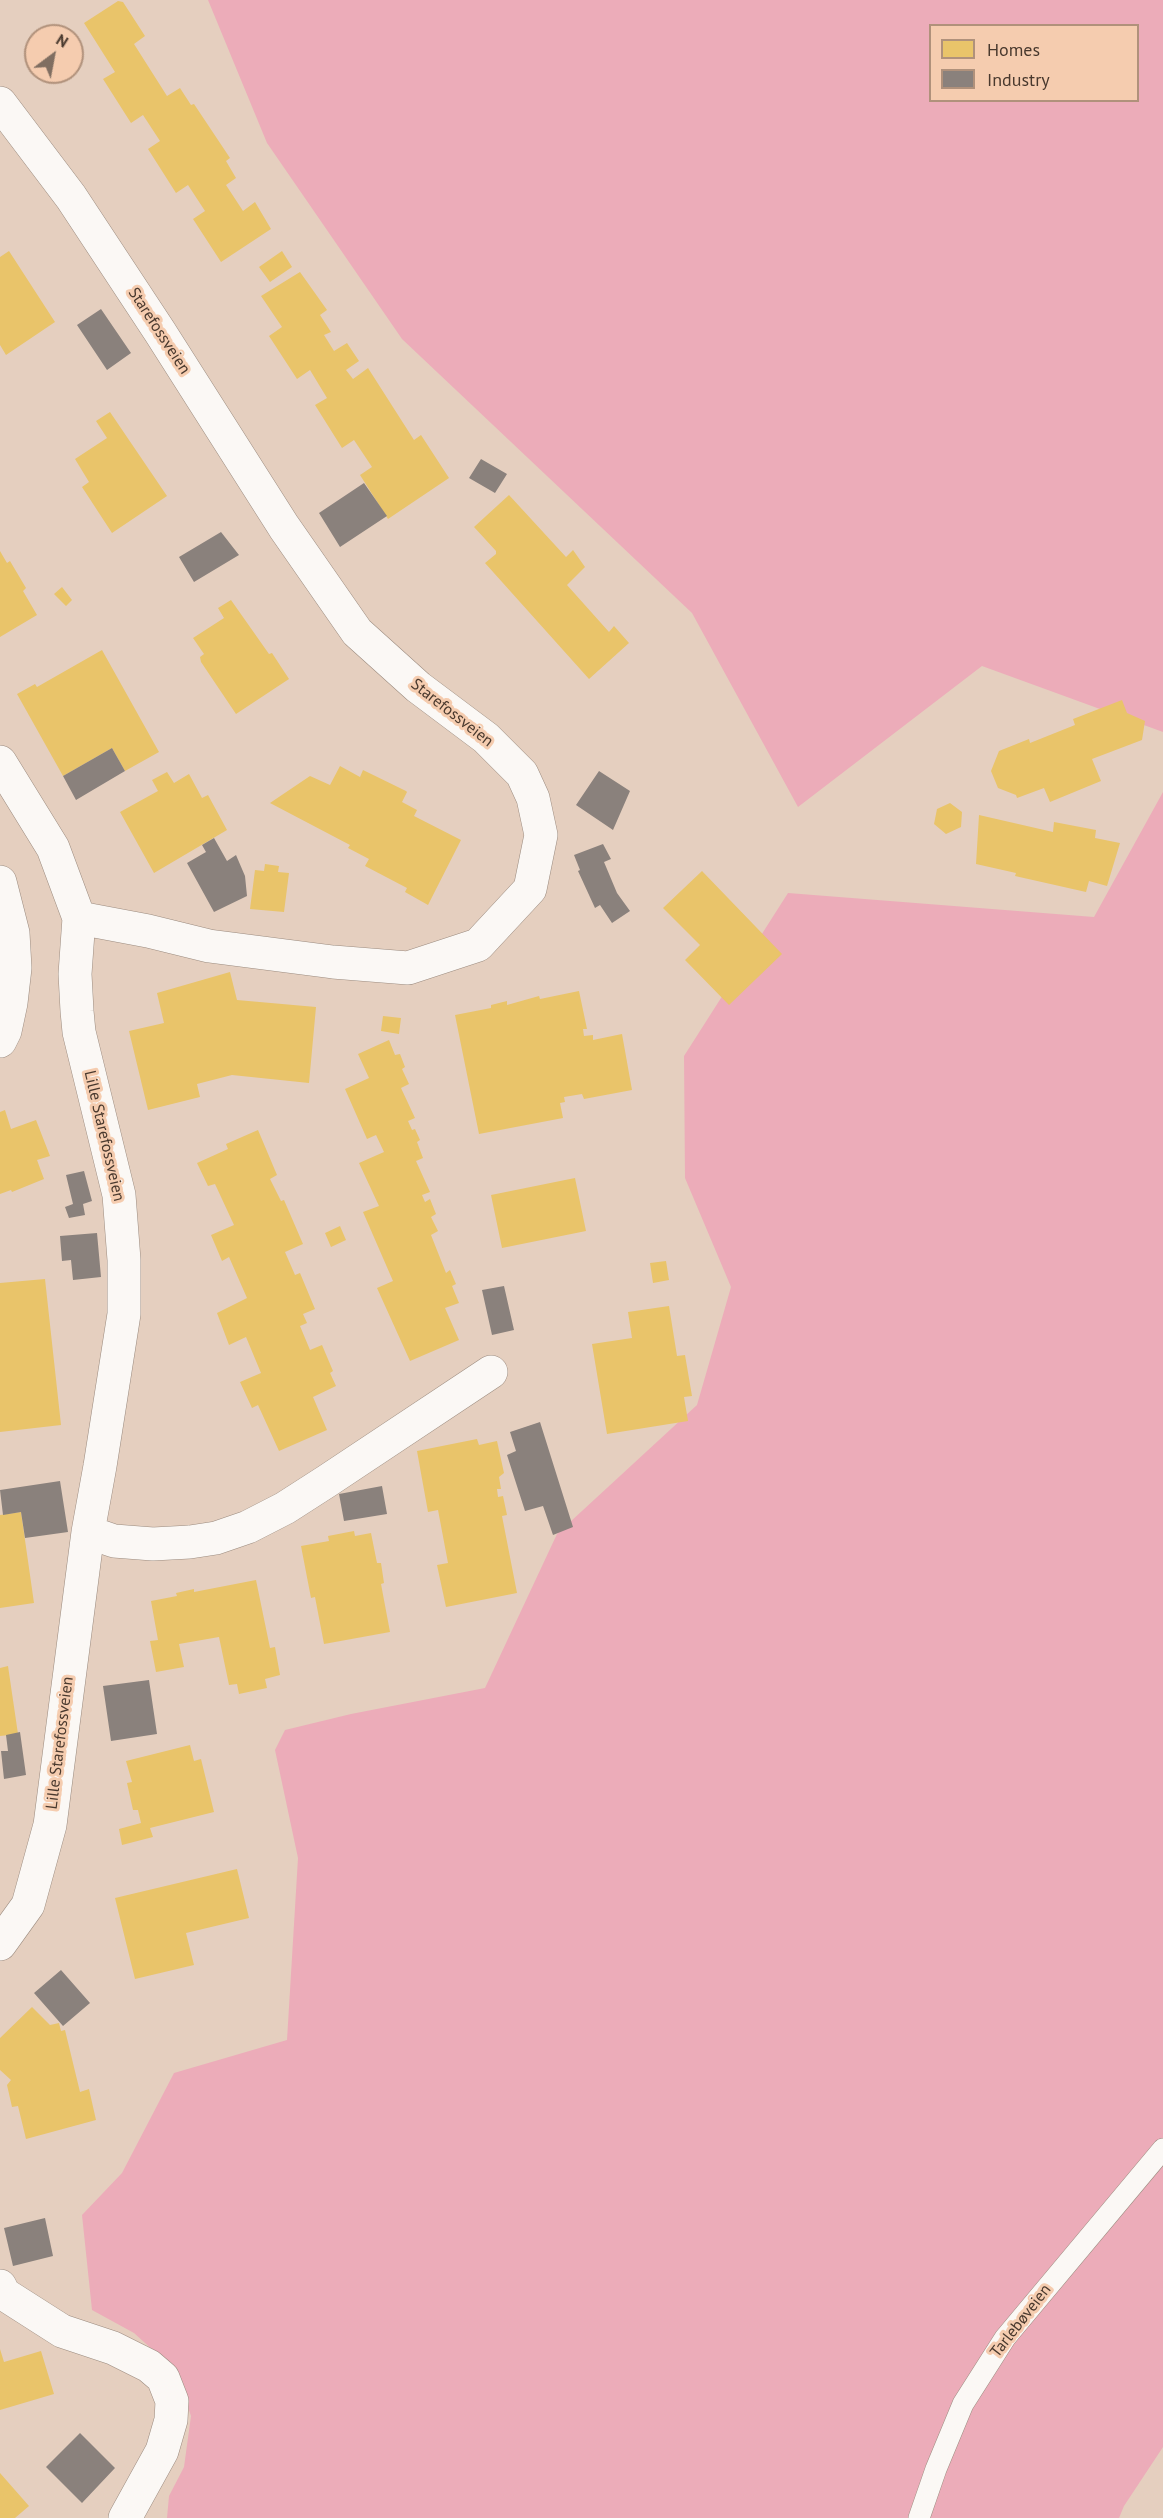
<!DOCTYPE html>
<html>
<head>
<meta charset="utf-8">
<style>
  body { margin:0 }
  #map { position:relative; width:1163px; height:2518px; overflow:hidden; background:#e5cfbf; font-family:"PT Sans",sans-serif }
  canvas { display:block }
  .legend { position:absolute; left:929px; top:24px; width:210px; height:78px; box-sizing:border-box; background:#f5ccaf; border:2px solid #b0917b; margin:0; padding:8px 10px; list-style:none; font-size:18px; color:#49392e }
  .legend li { display:flex; align-items:center; gap:12px; height:30px }
  .legend b { width:30px; border:2px solid #b0917b }
  .north { position:absolute; left:24px; top:24px; width:60px; height:60px; box-sizing:border-box; background:#f5ccaf; border:2px solid #b0917b; border-radius:50%; rotate:32deg; font-size:16px; font-weight:700; line-height:24px; text-align:center; color:#49392e }
  .north::after { content:''; display:block; margin:auto; width:21px; height:27px; background:#806e61; clip-path:polygon(50% 0,100% 100%,50% 72%,0 100%) }
</style>
</head>
<body>
<div id="map">
<canvas width="1163" height="2518"></canvas>
<ul class="legend">
<li><b style="height:16px;background:#e9c46a"></b>Homes</li>
<li><b style="height:16px;background:#8a817c"></b>Industry</li>
</ul>
<div class="north">N</div>
</div>
<script>
const ctx = document.querySelector('canvas').getContext('2d');
ctx.lineJoin = 'round';
function fillPath(path, color) { ctx.fillStyle = color; ctx.fill(path, 'evenodd'); }
const poly = rows => new Path2D(rows.map(r => 'M' + r).join(''));
function trace(path, color, width, dash) { ctx.strokeStyle = color; ctx.lineWidth = width; ctx.lineCap = dash ? 'butt' : 'round'; ctx.setLineDash(dash || []); ctx.stroke(path); }
function label(font, color, halo, rows, align = 'center') {
  ctx.font = font + ' "PT Sans",sans-serif'; ctx.lineWidth = 6; ctx.setLineDash([]); ctx.textBaseline = 'middle'; ctx.strokeStyle = halo; ctx.fillStyle = color; for (const [text, x, y, turn = 0] of rows) {
    ctx.save(); ctx.translate(x, y); ctx.rotate((+turn || 0) * Math.PI / 180); ctx.textAlign = isNaN(turn) ? turn : align; if (halo) ctx.strokeText(text, 0, 0); ctx.fillText(text, 0, 0); ctx.restore();
  }
}
fillPath(poly([
  [208,0,1163,0,1163,732,982,666,798,807,692,613,402,339,267,143],
  [930,26,1138,26,1138,100,930,100],
  [1163,792,1163,2447,1124,2506,1119,2518,167,2518,169,2496,184,2467,191,2416,176,2371,134,2333,92,2310,82,2215,122,2173,174,2073,287,2040,298,1858,275,1750,285,1730,351,1714,485,1688,557,1534,697,1405,731,1287,685,1178,684,1056,788,893,1094,917]
]), '#ecacb9');
fillPath(poly([
  [118,1,123,2,145,36,134,44,167,96,180,88,191,105,194,104,230,158,226,161,236,178,226,185,243,211,255,202,271,229,221,262,193,219,205,211,188,185,176,193,148,149,160,141,143,115,131,123,103,79,115,72,84,23],
  [9,251,55,322,6,355,0,345,0,257],
  [282,251,292,267,270,282,259,267],
  [300,272,327,310,320,315,331,332,324,335,334,351,347,343,359,361,346,370,353,379,368,368,414,440,421,435,449,478,388,519,360,475,372,467,354,440,342,448,315,405,327,398,310,370,297,379,269,336,282,327,261,296],
  [110,412,167,496,112,533,82,487,89,482,75,459,107,438,96,421],
  [509,495,566,557,573,550,585,567,567,585,609,632,614,626,629,643,589,679,485,563,496,554,496,551,474,527],
  [0,551,7,563,10,561,26,588,23,591,37,615,0,637],
  [62,587,72,600,66,606,54,594],
  [231,600,269,654,272,653,289,679,236,714,201,662,200,657,204,654,193,638,224,618,218,608],
  [102,650,159,752,125,771,112,748,63,776,17,694,35,684,37,687],
  [1122,700,1127,713,1145,721,1142,740,1092,759,1101,781,1050,802,1044,788,1017,798,1016,795,998,788,991,771,999,751,1029,739,1030,743,1075,725,1073,719],
  [340,766,360,777,363,770,406,791,407,792,402,802,417,810,414,816,461,840,428,905,405,892,407,888,365,866,369,859,348,848,350,845,270,803,310,776,330,785],
  [167,772,174,783,189,774,202,798,208,795,227,830,154,873,120,812,158,791,152,780],
  [950,803,962,812,961,827,946,834,934,824,937,809],
  [979,815,1053,832,1054,822,1096,830,1095,838,1120,843,1107,886,1089,881,1086,892,1015,876,1016,873,976,864],
  [265,864,279,866,278,872,289,873,284,912,250,909,255,870,264,871],
  [702,871,782,954,729,1005,685,960,700,945,663,908],
  [230,972,237,1000,316,1007,309,1083,232,1075,197,1084,200,1097,148,1110,129,1031,164,1023,157,993],
  [579,991,587,1029,583,1029,584,1036,593,1035,593,1040,622,1034,632,1090,584,1099,582,1094,564,1097,565,1102,560,1103,563,1118,479,1134,455,1015,491,1008,491,1005,507,1001,507,1005,539,996,540,999],
  [383,1016,401,1018,399,1034,381,1031],
  [389,1040,395,1055,400,1054,405,1067,402,1069,409,1084,401,1088,415,1118,408,1121,412,1130,415,1129,420,1140,417,1142,423,1158,416,1161,430,1192,422,1195,425,1202,430,1199,436,1214,431,1217,438,1231,431,1235,446,1273,450,1270,456,1284,452,1286,459,1303,445,1308,459,1340,410,1361,377,1288,393,1281,363,1212,379,1206,359,1163,384,1152,376,1135,367,1139,345,1089,369,1078,358,1054],
  [5,1110,11,1129,36,1120,50,1156,37,1160,44,1179,12,1192,11,1190,0,1194,0,1112],
  [258,1130,277,1175,270,1179,281,1201,284,1200,303,1244,285,1252,295,1275,300,1273,315,1309,303,1314,307,1323,300,1326,310,1350,322,1345,333,1371,330,1373,336,1386,313,1397,327,1430,279,1451,258,1405,252,1408,240,1382,261,1373,246,1337,229,1345,217,1313,247,1298,229,1257,222,1261,211,1235,234,1225,215,1184,208,1186,197,1163,228,1149,226,1144],
  [575,1178,586,1231,502,1248,491,1195],
  [340,1226,346,1240,331,1247,325,1233],
  [666,1261,669,1280,653,1283,650,1263],
  [45,1279,61,1425,0,1432,0,1283],
  [669,1306,677,1356,685,1355,692,1396,684,1397,688,1421,607,1434,592,1344,632,1338,628,1312],
  [477,1439,479,1445,497,1441,504,1473,499,1477,501,1489,497,1489,498,1497,503,1496,507,1515,502,1516,517,1593,446,1607,437,1565,448,1563,438,1510,428,1512,417,1451],
  [21,1512,34,1603,0,1608,0,1515],
  [354,1531,355,1536,371,1533,377,1563,381,1563,384,1583,381,1584,390,1632,324,1644,315,1597,311,1598,301,1546,329,1541,328,1536],
  [256,1580,270,1648,275,1647,280,1675,265,1679,267,1688,239,1694,237,1684,229,1685,219,1637,179,1644,184,1667,156,1672,150,1641,158,1640,151,1601,177,1596,176,1593,194,1589,194,1592],
  [8,1666,18,1734,0,1736,0,1668],
  [190,1745,194,1761,201,1759,214,1812,150,1828,153,1837,122,1845,119,1829,141,1823,138,1810,133,1810,127,1783,132,1782,126,1761],
  [237,1869,249,1918,186,1933,194,1965,135,1979,115,1898],
  [32,2007,50,2025,59,2023,61,2031,65,2030,80,2092,89,2089,96,2120,26,2139,18,2106,12,2107,7,2085,11,2080,0,2070,0,2038],
  [0,2349,4,2362,41,2351,54,2394,0,2410],
  [0,2473,29,2506,15,2518,0,2518]
]), '#e9c46a');
fillPath(poly([
  [101,309,131,353,107,370,77,325],
  [481,459,507,474,495,493,469,478],
  [364,483,387,516,340,547,319,513],
  [221,532,239,555,194,582,179,557],
  [112,748,125,771,76,800,63,776],
  [599,771,630,791,613,830,576,805],
  [214,838,227,861,236,855,245,876,247,896,214,912,187,863,206,852,202,845],
  [603,844,611,859,604,862,617,893,630,911,612,923,600,905,595,908,578,871,580,870,574,855],
  [84,1171,92,1201,83,1204,85,1215,69,1218,65,1207,73,1204,66,1175],
  [97,1233,101,1277,73,1280,71,1260,62,1261,60,1236],
  [504,1286,514,1330,492,1335,482,1290],
  [540,1422,573,1527,553,1535,543,1506,525,1511,507,1455,516,1451,510,1432],
  [60,1481,68,1532,25,1538,21,1512,3,1515,0,1490],
  [382,1486,387,1514,344,1521,339,1494],
  [149,1680,157,1734,111,1741,103,1686],
  [20,1732,26,1775,4,1779,1,1751,8,1751,6,1735],
  [61,1970,90,2003,63,2026,34,1993],
  [45,2218,53,2256,13,2266,4,2228],
  [80,2433,115,2468,82,2503,46,2467]
]), '#8a817c');
const service = poly([
  [919,2518,936,2469,963,2404,1005,2338,1163,2149]
]);
const minor = poly([
  [0,103,71,197,160,332,284,527,357,632,418,687,486,738,522,774,533,798,541,835,530,889,478,945,408,968,333,962,209,946,148,931,79,918],
  [0,762,53,848,79,918,75,974,77,1011,79,1032,119,1195,124,1260,124,1314,100,1466,88,1532,50,1825,28,1905,0,1944],
  [0,882,13,933,15,968,11,1003,5,1031,0,1041],
  [88,1532,114,1541,153,1544,190,1542,216,1538,248,1527,285,1508,327,1481,491,1372],
  [0,2286,4,2294,62,2331,113,2348,149,2366,163,2378,172,2401,171,2420,162,2451,125,2518]
]);
trace(service, '#9b8b7f', 22);
trace(minor, '#9b8b7f', 34);
trace(service, '#fbf8f5', 21);
trace(minor, '#fbf8f5', 33);
label('16px', '#49392e', '#f5ccaf', [
  ["Starefossveien",159,331,57],
  ["Starefossveien",452,713,38],
  ["Lille Starefossveien",104,1136,77],
  ["Lille Starefossveien",60,1743,-83],
  ["Tarlebøveien",1021,2321,-52]
]);
</script>
</body>
</html>
